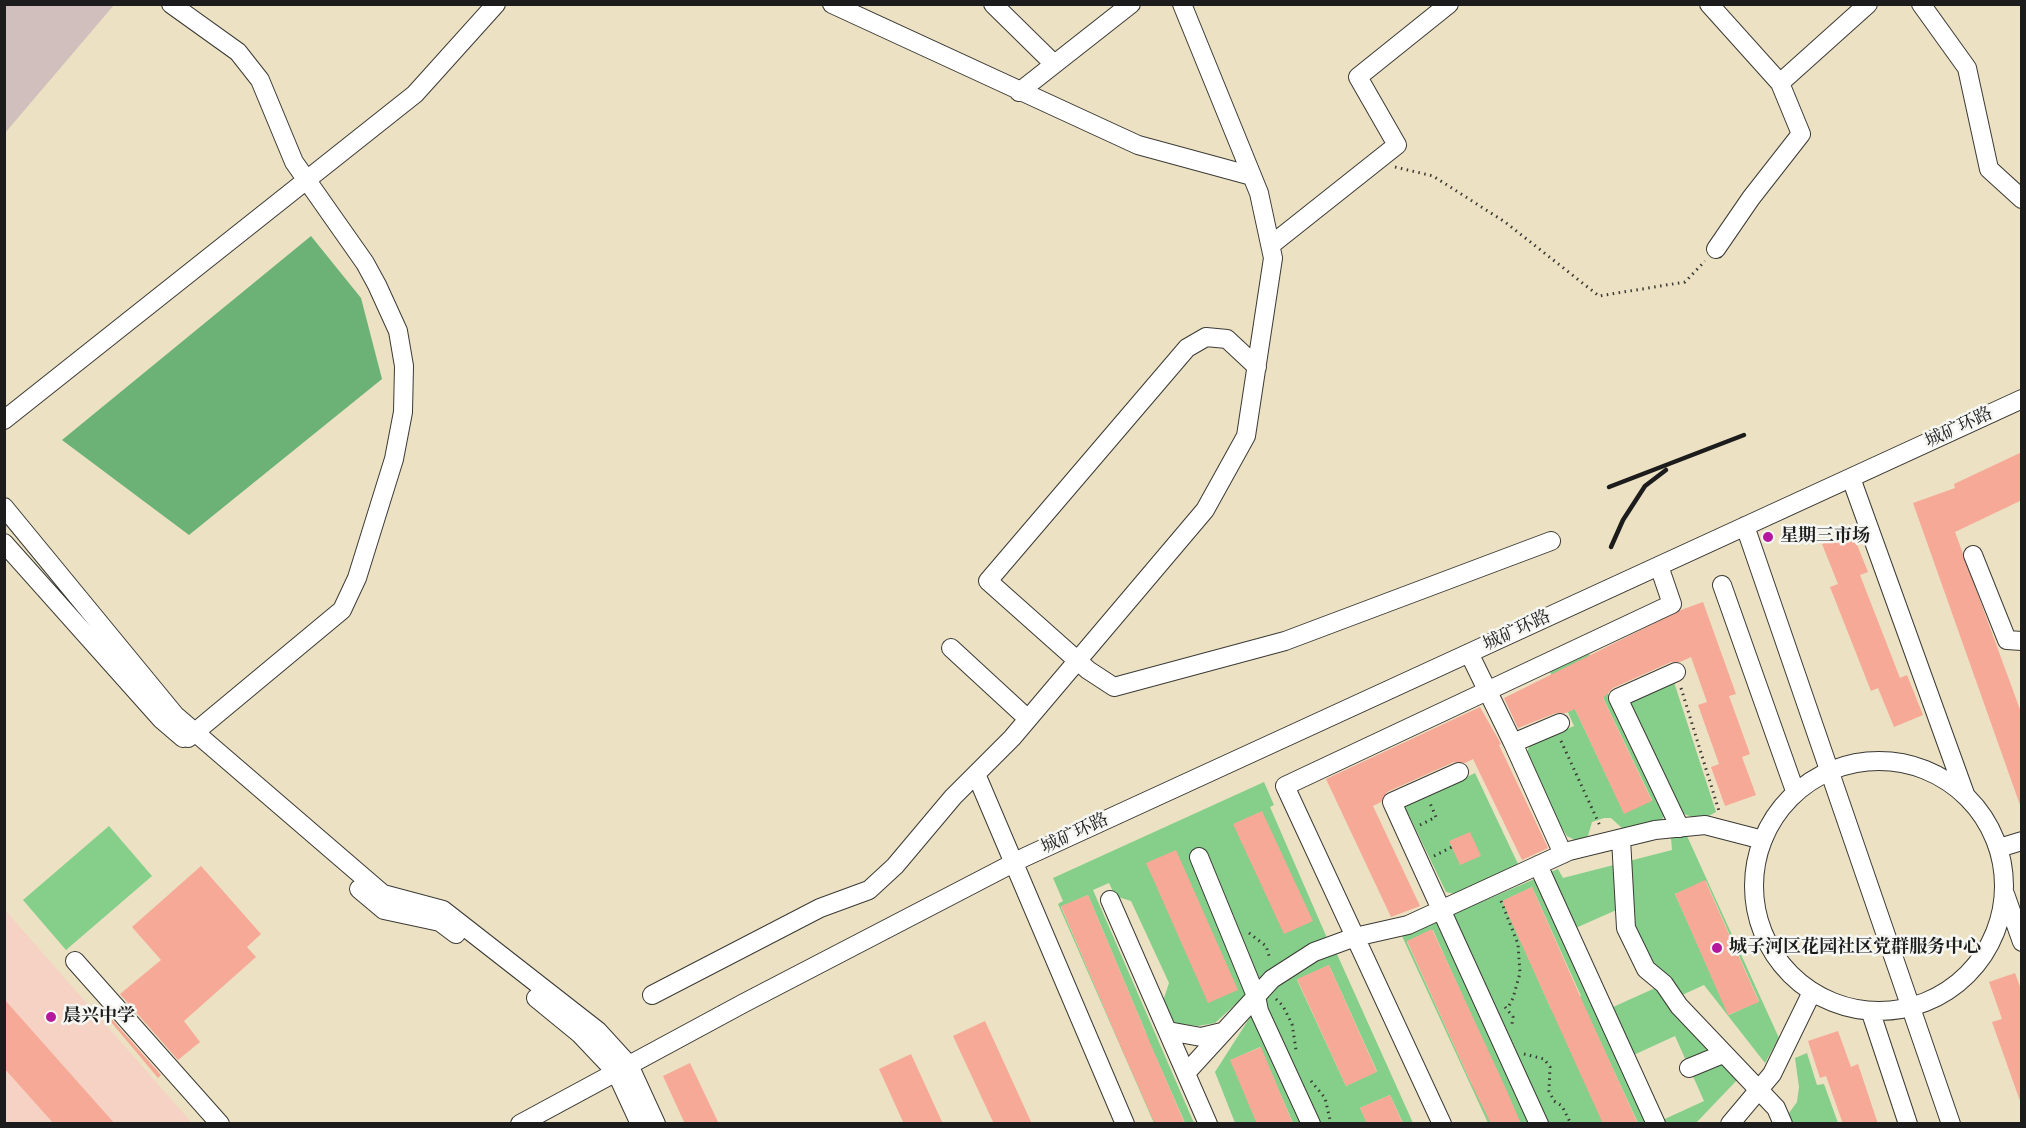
<!DOCTYPE html>
<html>
<head>
<meta charset="utf-8">
<style>
  body { margin:0 }
  #map { position:relative; width:2026px; height:1128px; overflow:hidden; background:#ece1c2; font-family:"IM FELL French Canon",serif }
  canvas { display:block }
  .frame { position:absolute; inset:0; border:6px solid #1c1c1c; pointer-events:none }
</style>
</head>
<body>
<div id="map">
<canvas width="2026" height="1128"></canvas>
<div class="frame"></div>
</div>
<script>
const ctx = document.querySelector('canvas').getContext('2d');
ctx.lineJoin = 'round';
function fillPath(path, color) { ctx.fillStyle = color; ctx.fill(path, 'evenodd'); }
const poly = rows => new Path2D(rows.map(r => 'M' + r).join(''));
function trace(path, color, width, dash) { ctx.strokeStyle = color; ctx.lineWidth = width; ctx.lineCap = dash ? 'butt' : 'round'; ctx.setLineDash(dash || []); ctx.stroke(path); }
function label(font, color, halo, rows, align = 'center') {
  ctx.font = font + ' "IM FELL French Canon","Noto Serif SC",serif'; ctx.lineWidth = 5; ctx.setLineDash([]); ctx.textBaseline = 'middle'; ctx.strokeStyle = halo; ctx.fillStyle = color; for (const [text, x, y, turn = 0] of rows) {
    ctx.save(); ctx.translate(x, y); ctx.rotate((+turn || 0) * Math.PI / 180); ctx.textAlign = isNaN(turn) ? turn : align; if (halo) ctx.strokeText(text, 0, 0); ctx.fillText(text, 0, 0); ctx.restore();
  }
}
fillPath(poly([
  [5,910,192,1123,5,1123]
]), '#f6d2c4');
fillPath(poly([
  [5,4,114,5,5,133,4,5]
]), '#d1bfbe');
fillPath(poly([
  [1589,654,1666,813,1661,821,1623,829,1611,818,1604,818,1592,822,1587,839,1577,841,1567,836,1558,822,1527,752,1530,745,1574,726,1550,672],
  [1585,660,1652,800,1624,813,1558,673],
  [1674,682,1716,812,1701,820,1681,813,1630,703],
  [1475,773,1518,864,1455,894,1446,892,1405,807],
  [1264,782,1274,805,1270,807,1327,938,1284,960,1215,1023,1198,1026,1174,1023,1163,1001,1169,983,1131,901,1115,896,1109,883,1093,890,1194,1123,1185,1123,1155,1055,1154,1123,1058,904,1063,901,1053,878],
  [1088,895,1146,1033,1120,1044,1061,907],
  [109,826,152,876,66,950,23,900],
  [1687,836,1779,1038,1765,1063,1704,985,1669,1001,1739,1078,1696,1123,1638,1123,1588,1015,1603,1123,1521,1123,1482,1102,1491,1123,1488,1123,1402,936,1558,869,1563,878,1672,850,1671,838],
  [1706,881,1759,1001,1729,1015,1675,894],
  [1532,887,1581,996,1551,1009,1503,901],
  [1623,907,1664,984,1602,1012,1569,931],
  [1433,930,1497,1073,1472,1085,1407,942],
  [1675,1036,1704,1101,1656,1123,1627,1058],
  [1336,952,1413,1123,1403,1123,1390,1095,1360,1108,1367,1123,1293,1123,1260,1047,1231,1060,1257,1123,1235,1123,1215,1072,1254,1011,1275,987,1306,965],
  [1329,965,1377,1071,1346,1086,1297,980],
  [1807,1053,1817,1085,1824,1084,1838,1123,1768,1124,1789,1113,1797,1102,1799,1087,1795,1058]
]), '#85cf8b');
fillPath(poly([
  [311,236,361,298,382,379,189,535,62,440]
]), '#6cb277');
fillPath(poly([
  [2022,452,2022,500,1955,532,2022,715,2020,805,1913,503,1955,488,1954,484],
  [1852,532,1868,572,1860,575,1900,678,1907,675,1923,715,1894,727,1878,688,1871,691,1830,587,1838,584,1822,544],
  [1703,602,1736,694,1729,696,1750,754,1742,757,1756,795,1725,806,1711,767,1719,764,1698,705,1707,702,1691,657,1680,662,1671,662,1613,688,1603,698,1652,801,1624,814,1575,709,1566,713,1556,713,1518,728,1504,698,1681,610],
  [1480,707,1501,744,1499,745,1548,848,1522,860,1473,759,1465,763,1454,762,1387,792,1381,802,1373,806,1420,906,1391,917,1326,779],
  [1262,811,1313,921,1284,934,1233,824],
  [1470,832,1481,856,1460,865,1449,841],
  [1176,850,1238,990,1208,1003,1146,863],
  [201,866,261,934,247,947,256,957,184,1021,200,1042,178,1060,120,994,161,960,132,927],
  [1705,880,1759,1002,1728,1015,1675,894],
  [1532,887,1580,996,1638,1124,1603,1124,1551,1009,1502,901],
  [1088,895,1151,1045,1185,1124,1155,1124,1120,1045,1061,906],
  [1432,929,1507,1091,1521,1124,1491,1124,1472,1085,1407,941],
  [1329,965,1377,1072,1346,1086,1297,979],
  [2015,973,2022,992,2020,1101,1992,1022,2002,1019,1989,982],
  [4,999,115,1124,54,1124,4,1068],
  [103,1009,161,1075,158,1078,101,1010],
  [985,1021,1032,1124,994,1124,953,1036],
  [1838,1031,1851,1067,1858,1064,1878,1124,1843,1124,1826,1076,1820,1078,1808,1041],
  [1261,1047,1293,1124,1257,1124,1230,1060],
  [911,1054,943,1124,904,1124,879,1069],
  [690,1063,719,1124,685,1124,663,1076],
  [1390,1095,1403,1124,1367,1124,1360,1108]
]), '#f6a997');
const minor = poly([
  [171,4,238,52,260,80,294,162,365,263,377,285,398,331,404,366,403,412,394,459,357,578,342,610,188,738],
  [832,4,1138,145,1252,176],
  [993,4,1054,64],
  [1709,4,1780,83,1868,4],
  [1921,4,1967,68,1989,169,2022,199],
  [1019,92,1131,4],
  [1271,245,1397,145,1358,77,1449,4],
  [1716,249,1751,198,1801,134,1780,83],
  [1257,367,1227,339,1206,337,1187,348,988,581,1088,670,1114,687,1285,641,1551,541],
  [4,420,415,94,496,4],
  [1851,478,1965,794],
  [4,507,175,715,383,894,443,910,598,1031,629,1065,656,1124],
  [1745,526,1951,1124],
  [4,543,162,720,183,738],
  [1973,555,2007,640,2022,641],
  [1722,585,1795,791],
  [951,648,1028,719],
  [1469,653,1513,743],
  [1676,672,1618,698,1680,828],
  [1560,723,1513,743,1563,854],
  '1754 886a125 125 0 1 1 250 0a125 125 0 1 1-250 0Z',
  [1459,772,1392,802,1539,1124],
  [976,774,1125,1124],
  [1621,839,1626,928,1646,969,1664,984,1679,1006,1776,1108,1783,1124],
  [1999,848,2022,841],
  [1199,857,1256,996,1259,1011,1311,1124],
  [1538,865,1656,1124],
  [359,889,384,910,440,922,456,934],
  [2005,894,2022,942],
  [1110,900,1208,1124],
  [75,961,220,1124],
  [652,995,820,908,869,890,895,866,953,797,1012,738,1205,510,1246,436,1273,258,1259,193,1182,4],
  [536,998,580,1034,616,1072,640,1124],
  [1871,1013,1908,1124],
  [1168,1031,1201,1037,1222,1032],
  [1689,1068,1723,1054],
  [1186,1073,1272,979,1314,952,1355,937,1408,925,1569,851,1655,830,1705,825,1763,840],
  [520,1124,744,1003,1025,857,2022,399],
  [1442,1124,1285,786,1672,604,1659,566],
  [1730,1124,1772,1074,1812,992]
]);
trace(minor, '#3b3a35', 20);
trace(poly([
  [1395,167,1433,176,1505,222,1599,296,1685,282,1705,261],
  [1681,688,1719,811],
  [1561,741,1601,828],
  [1420,825,1436,817,1430,803],
  [1434,856,1452,847],
  [1501,901,1518,944,1520,973,1513,998,1508,1008],
  [1249,933,1266,946,1270,959],
  [1276,999,1283,1006,1292,1024,1296,1050],
  [1505,1007,1513,1017,1512,1024],
  [1524,1054,1544,1059,1550,1067,1549,1091,1554,1101,1562,1106,1571,1124],
  [1311,1081,1325,1098,1331,1124]
]), '#3b3a35', 3, [1.5, 4.5]);
trace(minor, '#fff', 18);
trace(poly([
  [1609,487,1744,435],
  [1611,547,1623,520,1645,486,1666,470]
]), '#1c1c1c', 4.5);
for (const [x, y, r, color] of [
  [1768,537,6,"#b5179e"],
  [1717,948,6,"#b5179e"],
  [51,1017,6,"#b5179e"]
]) { const dot = new Path2D(); dot.arc(x, y, r, 0, 2 * Math.PI); ctx.fillStyle = color; ctx.fill(dot); trace(dot, '#f6f6f2', 2); }
label('18px', '#1c1c1c', '#f6f6f2', [
  ["城矿环路",1959,428,-25],
  ["城矿环路",1517,631,-25],
  ["城矿环路",1075,834,-25]
]);
label('bold 18px', '#1c1c1c', '#f6f6f2', [
  ["星期三市场",1780,537],
  ["城子河区花园社区党群服务中心",1729,948],
  ["晨兴中学",63,1017]
], 'left');
</script>
</body>
</html>
